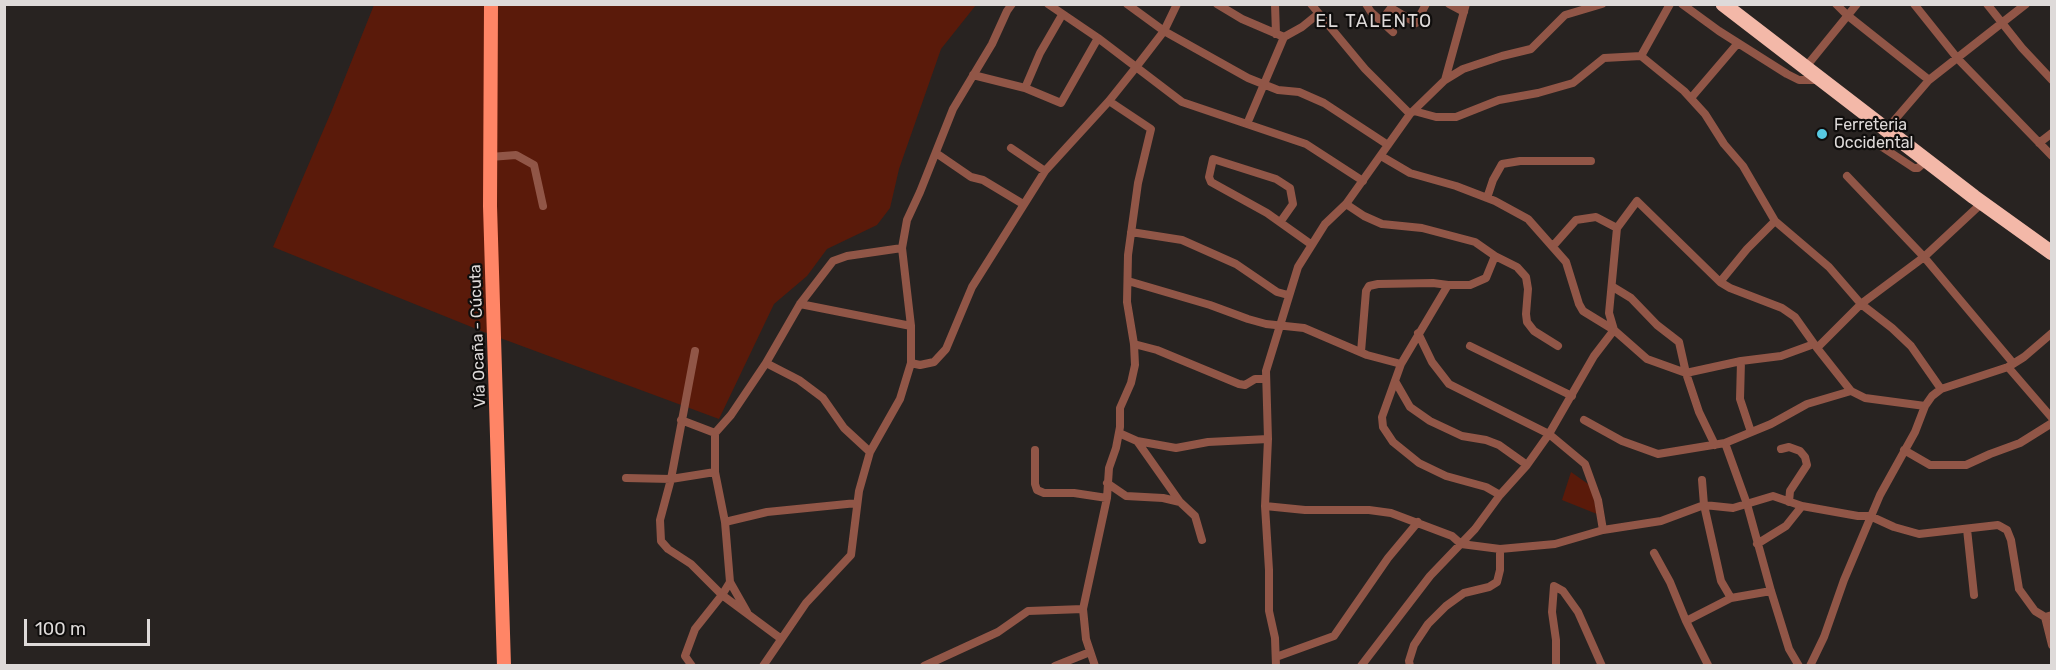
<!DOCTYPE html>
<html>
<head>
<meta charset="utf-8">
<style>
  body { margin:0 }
  #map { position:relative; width:2056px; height:670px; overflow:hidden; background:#282321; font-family:Rubik,sans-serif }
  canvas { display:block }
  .frame { position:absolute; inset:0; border:6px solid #dedad9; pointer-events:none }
  .scale { position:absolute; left:24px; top:619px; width:126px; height:27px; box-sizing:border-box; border:3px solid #dedad9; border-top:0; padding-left:8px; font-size:18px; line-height:21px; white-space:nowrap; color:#dedad9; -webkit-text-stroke:4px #0f0d0c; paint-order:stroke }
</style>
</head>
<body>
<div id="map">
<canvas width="2056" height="670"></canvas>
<div class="frame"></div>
<div class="scale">100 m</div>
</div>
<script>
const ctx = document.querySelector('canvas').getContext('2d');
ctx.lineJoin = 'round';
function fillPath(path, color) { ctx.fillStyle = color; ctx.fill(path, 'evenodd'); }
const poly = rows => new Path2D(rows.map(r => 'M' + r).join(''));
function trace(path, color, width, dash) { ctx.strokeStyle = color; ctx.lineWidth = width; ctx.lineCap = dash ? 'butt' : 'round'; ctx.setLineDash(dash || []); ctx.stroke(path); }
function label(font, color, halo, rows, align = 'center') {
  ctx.font = font + ' Rubik,sans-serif'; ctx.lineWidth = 4.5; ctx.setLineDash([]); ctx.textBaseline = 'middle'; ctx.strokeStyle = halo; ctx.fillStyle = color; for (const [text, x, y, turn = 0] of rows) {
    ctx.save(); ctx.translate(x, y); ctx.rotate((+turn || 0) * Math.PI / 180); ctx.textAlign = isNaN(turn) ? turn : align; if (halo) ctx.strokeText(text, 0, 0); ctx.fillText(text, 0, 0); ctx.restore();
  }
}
fillPath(poly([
  [374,5,976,5,941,49,899,169,890,208,877,225,827,249,807,276,774,304,719,419,484,332,273,247,332,110],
  [1571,472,1591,486,1597,514,1562,500]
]), '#5a1a0a');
trace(poly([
  [1048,4,1098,38,1182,102,1306,144,1363,181],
  [1127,4,1164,31,1248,78,1278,90,1299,92,1324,103,1388,145],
  [1217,4,1242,19,1284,37],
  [1275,4,1276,34],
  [1311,4,1365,69,1410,114],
  [1366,4,1371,12,1393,32],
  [1449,4,1464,12],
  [1682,4,1719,31,1787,74,1799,80,1820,80],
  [1836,4,1847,15,1929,80],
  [1914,4,1958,59,2052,156],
  [1987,4,2022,48,2052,80],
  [1381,21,1391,8,1416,23,1426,4],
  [1641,56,1670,4],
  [1805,68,1857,4],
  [973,75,1025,88,1061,103,1098,38],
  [1445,80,1466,4],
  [1025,88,1040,53,1062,15],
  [1691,98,1738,43],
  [1414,111,1436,117,1456,117,1499,100,1538,93,1573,83,1604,58,1641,56,1684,91,1705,114,1724,144,1743,166,1775,221,1829,267,1861,304,1892,328,1911,346,1941,389],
  [1247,124,1284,37,1302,27,1318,14],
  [1886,130,1929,80,2026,4],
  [1876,143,1914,168,1918,168,1927,160],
  [2039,143,2052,133],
  [1011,148,1045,171],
  [936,153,971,177,983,180,1023,204],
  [1381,156,1410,173,1456,186,1495,201,1528,219,1566,262,1579,304,1583,311,1614,330,1647,359,1686,373,1741,361,1781,356,1814,344],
  [490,157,516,155,534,165,543,206],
  [1847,176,1924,257,2013,363],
  [1487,198,1493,180,1502,164,1520,161,1591,161],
  [1346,204,1364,216,1382,224,1422,228,1475,242,1495,256,1517,267,1526,277,1528,289,1526,314,1527,322,1534,331,1558,346],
  [1281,221,1293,204,1290,188,1276,179,1213,159,1209,177,1211,182,1267,213,1312,245],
  [1131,232,1182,240,1236,264,1277,292,1288,295],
  [1553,246,1576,220,1596,217,1617,228],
  [1495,256,1486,278,1470,285,1448,285,1401,364,1382,417,1383,427,1393,442,1419,463,1446,476,1486,487,1500,495],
  [1128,281,1210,305,1248,319,1266,324,1304,328,1367,355,1401,364],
  [1720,282,1747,249,1775,221],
  [1613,287,1631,298,1657,325,1679,342,1686,373,1699,412,1715,445],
  [800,304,911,326],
  [1418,333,1432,362,1449,384,1549,434,1585,464,1598,500,1603,530],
  [1134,344,1157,350,1239,384,1245,385,1255,379,1266,379],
  [1470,346,1572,396],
  [1817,348,1861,304,1924,257,1982,203],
  [695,351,671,479,660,520,661,541,668,549,691,564,722,595,780,638],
  [1361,352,1366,291,1369,286,1378,284,1433,283,1448,285],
  [1741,361,1740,399,1751,432],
  [766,363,799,380,823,398,844,428,870,452],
  [911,363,920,365,934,362,946,349,972,287,1045,171,1109,101,1137,66,1164,31,1177,4],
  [2008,367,2052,418],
  [1395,381,1410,407,1430,421,1462,436,1486,440,1499,445,1527,465],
  [681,420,715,433],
  [1584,420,1622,441,1658,454,1725,443,1771,424,1807,404,1851,391],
  [1119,433,1137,441,1180,502],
  [1137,441,1176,448,1208,442,1268,439],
  [1725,443,1747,504,1771,591,1789,649,1799,666],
  [1781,449,1789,447,1800,451,1805,457,1807,465,1790,491,1789,502],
  [1035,450,1035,484,1037,490,1044,493,1074,493,1107,498],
  [1904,450,1930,465,1966,465,1990,454,2020,443,2052,423],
  [626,478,671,479,715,472],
  [1702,480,1704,505,1721,581,1731,598],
  [1107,483,1126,496,1163,498,1180,502,1195,516,1202,540],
  [1265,506,1305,510,1369,510,1391,513,1452,536,1461,544,1500,549,1555,544,1603,530,1661,521,1704,505,1733,508,1773,496,1802,506,1858,516,1870,516,1894,527,1919,534,1998,525,2007,530,2011,540,2019,589,2035,611,2045,617,2052,615],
  [725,522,767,512,857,503],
  [1967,529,1974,595],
  [1757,544,1786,526,1802,506],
  [1654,553,1670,582,1686,621,1708,665],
  [747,612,730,582,725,522,715,472,715,433,731,415,766,363,800,304,833,261,847,256,902,248],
  [2045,617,2052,645],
  [1686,621,1731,598,1771,591],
  [1276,657,1334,636,1388,558,1418,522],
  [692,666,685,656,695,629,722,595,730,582],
  [763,666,806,603,851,555,859,491,870,452,900,399,911,363,911,326,902,248,907,220,920,192,953,109,992,44,1007,11,1012,4],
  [924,666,998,632,1028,611,1083,609],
  [1055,666,1090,652],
  [1095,666,1086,639,1083,609,1107,498,1109,468,1116,448,1120,427,1120,408,1131,383,1135,365,1134,344,1127,302,1128,255,1138,183,1151,129,1109,101],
  [1276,666,1275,638,1269,611,1269,570,1265,506,1268,439,1266,371,1298,267,1325,224,1346,204,1410,114,1445,80,1463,69,1502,56,1531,49,1565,15,1602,4],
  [1361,666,1430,576,1475,529,1500,495,1527,465,1549,434,1594,356,1614,330,1609,313,1617,228,1637,201,1720,282,1730,288,1782,308,1795,317,1817,348,1851,391,1865,398,1925,406],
  [1410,666,1409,661,1414,645,1428,624,1446,606,1464,593,1489,587,1497,582,1500,570,1500,549],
  [1556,666,1556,640,1552,612,1554,586,1563,591,1578,612,1602,666],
  [1810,666,1824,637,1844,580,1880,495,1915,432,1925,406,1932,396,1941,389,2008,367,2024,357,2052,333]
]), '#915647', 8);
trace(poly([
  [491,4,490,206,504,666]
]), '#ff8566', 14);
trace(poly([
  [1723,4,1974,197,2052,253]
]), '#f3b8a8', 15);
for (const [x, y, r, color] of [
  [1822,134,6,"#57c9e2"]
]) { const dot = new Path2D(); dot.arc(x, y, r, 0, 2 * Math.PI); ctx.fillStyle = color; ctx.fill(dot); trace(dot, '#0f0d0c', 2); }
label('16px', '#dedad9', '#0f0d0c', [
  ["Ferreteria",1834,125],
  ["Occidental",1834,143]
], 'left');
label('16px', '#dedad9', '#0f0d0c', [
  ["Vía Ocaña - Cúcuta",478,336,-92]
]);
ctx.letterSpacing = '1.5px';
label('18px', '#dedad9', '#0f0d0c', [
  ["EL TALENTO",1374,22]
]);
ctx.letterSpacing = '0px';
</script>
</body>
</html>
